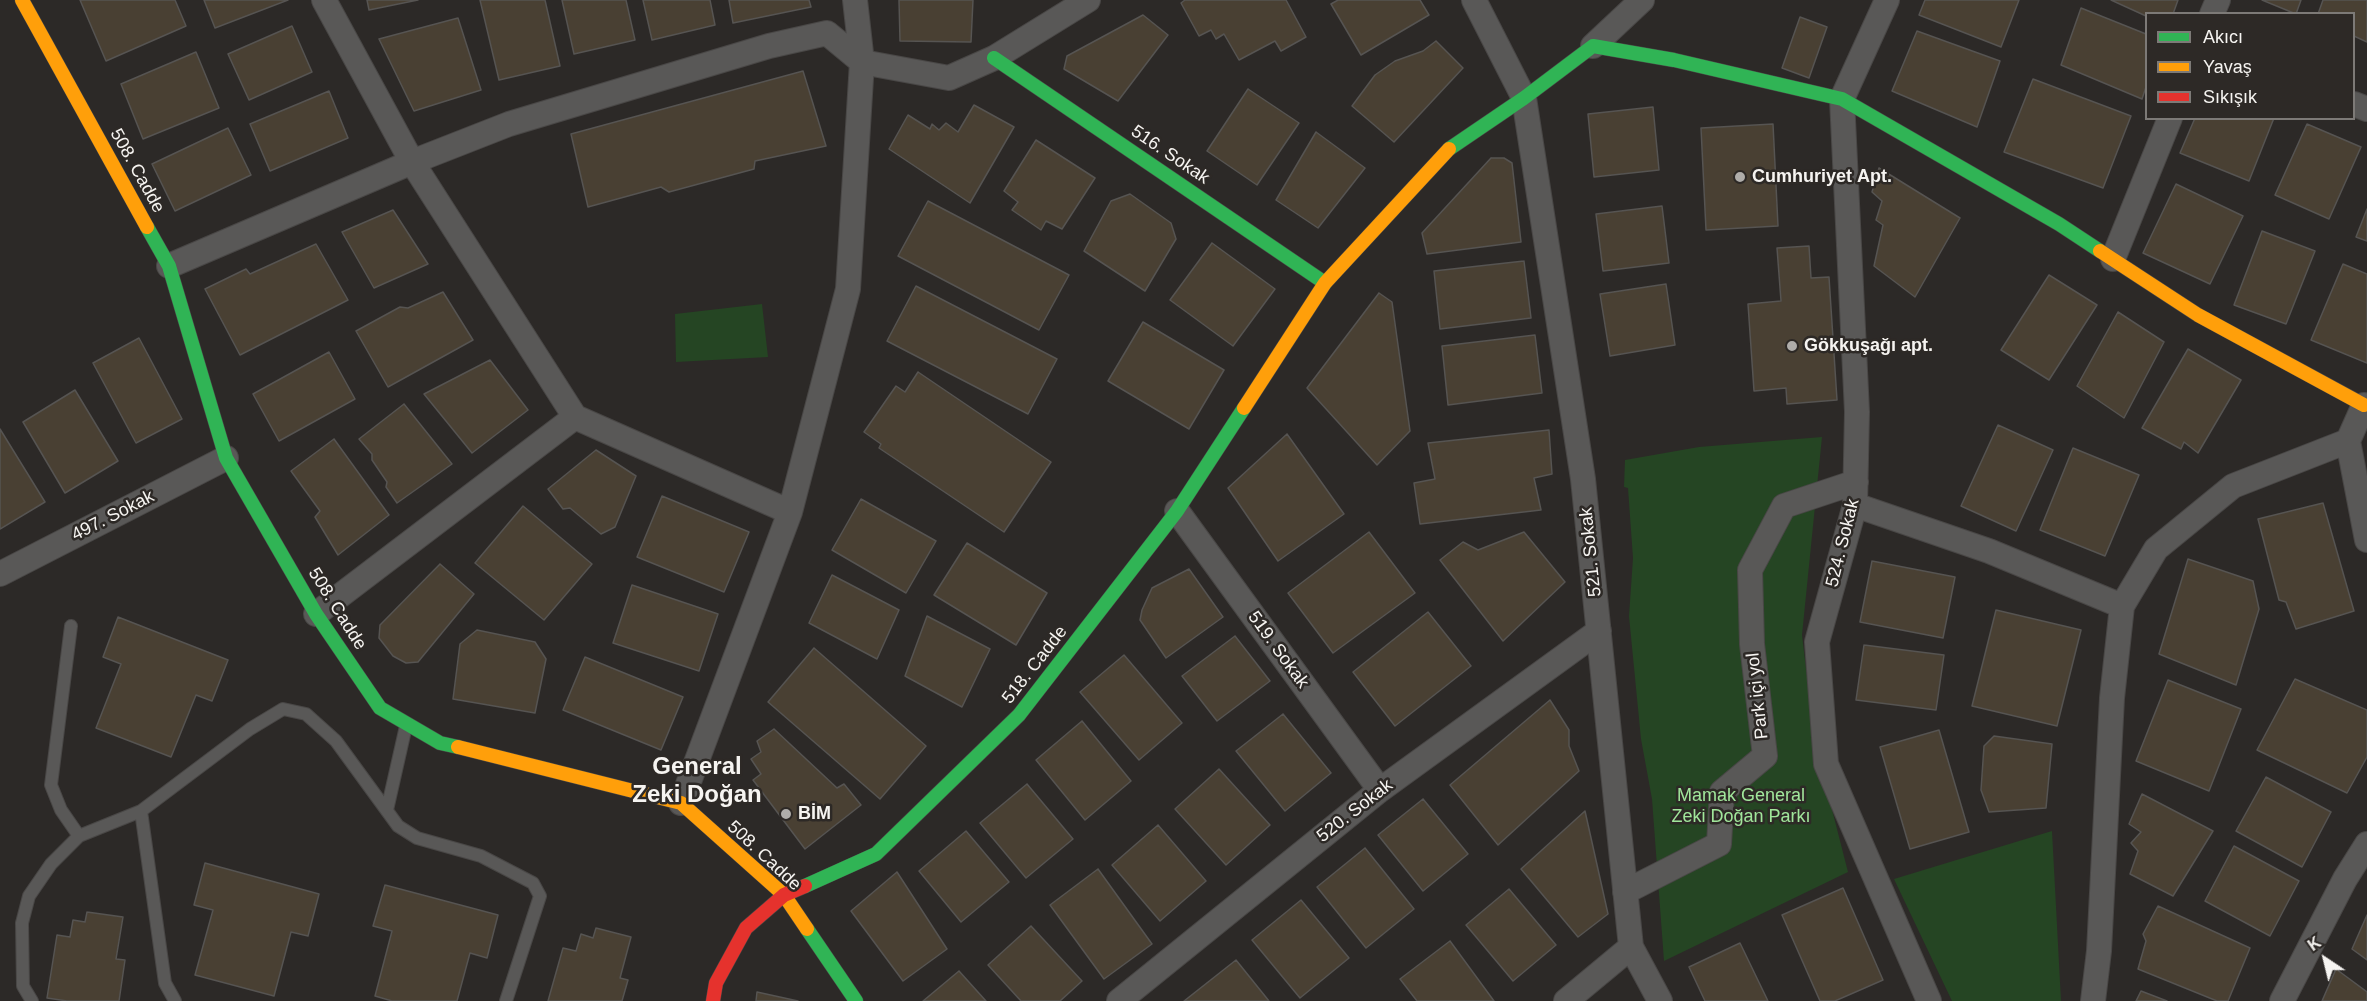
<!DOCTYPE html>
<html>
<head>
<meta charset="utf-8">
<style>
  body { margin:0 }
  #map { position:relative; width:2367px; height:1001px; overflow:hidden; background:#2c2927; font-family:Helvetica,sans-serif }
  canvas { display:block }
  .legend { position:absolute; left:2145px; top:12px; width:210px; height:108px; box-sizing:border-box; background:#2d2926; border:2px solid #7d7a77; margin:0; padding:8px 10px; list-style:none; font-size:18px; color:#f6f4f1 }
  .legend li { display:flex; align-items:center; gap:12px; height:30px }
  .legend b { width:30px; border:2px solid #7d7a77 }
  .north { position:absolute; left:2295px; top:929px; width:60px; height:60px; -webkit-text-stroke:4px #2d2926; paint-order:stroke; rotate:325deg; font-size:16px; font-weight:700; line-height:24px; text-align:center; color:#f6f4f1 }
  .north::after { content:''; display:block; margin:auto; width:21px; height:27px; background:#f6f4f1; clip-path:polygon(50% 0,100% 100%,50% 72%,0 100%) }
</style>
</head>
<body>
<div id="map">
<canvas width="2367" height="1001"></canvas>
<ul class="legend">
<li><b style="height:8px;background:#30b455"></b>Akıcı</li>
<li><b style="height:8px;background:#ff9f0a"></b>Yavaş</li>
<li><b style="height:8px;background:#e5322d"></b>Sıkışık</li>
</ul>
<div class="north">K</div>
</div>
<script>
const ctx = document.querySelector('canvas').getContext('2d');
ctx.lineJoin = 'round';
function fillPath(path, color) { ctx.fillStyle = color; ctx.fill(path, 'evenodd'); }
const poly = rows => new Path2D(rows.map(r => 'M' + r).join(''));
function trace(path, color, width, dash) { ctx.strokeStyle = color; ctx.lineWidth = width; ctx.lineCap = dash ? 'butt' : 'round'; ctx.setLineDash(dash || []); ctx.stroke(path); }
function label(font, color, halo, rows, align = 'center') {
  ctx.font = font + ' Helvetica,sans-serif'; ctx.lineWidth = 5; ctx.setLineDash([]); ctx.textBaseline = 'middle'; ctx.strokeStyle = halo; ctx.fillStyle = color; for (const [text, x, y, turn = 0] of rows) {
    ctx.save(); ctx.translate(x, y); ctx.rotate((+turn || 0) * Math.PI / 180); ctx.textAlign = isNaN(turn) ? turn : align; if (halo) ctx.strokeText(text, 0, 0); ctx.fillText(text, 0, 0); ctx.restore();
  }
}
fillPath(poly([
  [762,304,768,357,676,362,675,314],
  [1822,437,1802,635,1811,711,1827,790,1848,872,1664,961,1652,799,1641,739,1629,616,1633,558,1628,488,1624,487,1625,460,1699,447],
  [2052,831,2061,1001,1952,1001,1894,879]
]), '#254523');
const building = poly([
  [80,0,175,0,186,26,106,61,80,0],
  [204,0,288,0,215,28,204,0],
  [367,0,418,0,369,10,367,0],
  [480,0,545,0,560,66,499,80,480,0],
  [562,0,626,0,635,40,574,54,562,0],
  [643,0,710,0,715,25,652,40,643,0],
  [729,0,809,0,811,7,733,23,729,0],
  [899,0,973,0,971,42,900,41,899,0],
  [1185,0,1286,0,1306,37,1281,51,1275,41,1239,60,1224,34,1216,39,1211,30,1199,36,1181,3,1185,0],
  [1338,0,1420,0,1429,15,1361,55,1331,4,1338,0],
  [1925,0,2019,0,2001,47,1919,15,1925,0],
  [2111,0,2178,0,2173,14,2146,14,2146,16,2111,0],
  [2262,0,2301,0,2296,14,2262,0],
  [2323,0,2367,0,2367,42,2354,36,2354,14,2318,14,2323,0],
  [2081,8,2146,34,2146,87,2142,99,2061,65,2081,8],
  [1143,15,1168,35,1118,101,1064,69,1067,56,1143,15],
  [1800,17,1827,27,1809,78,1782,68,1800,17],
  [458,18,481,90,414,111,379,39,458,18],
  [292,26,312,72,249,100,228,54,292,26],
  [1917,31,2000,61,1977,127,1892,91,1917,31],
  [1436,41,1463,68,1394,142,1352,106,1375,75,1395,61,1423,51,1436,41],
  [196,52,219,108,143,139,121,84,196,52],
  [803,71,826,146,755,161,754,169,669,192,661,187,588,207,571,134,803,71],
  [2033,79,2131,116,2103,188,2004,152,2033,79],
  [1248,89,1299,123,1257,185,1207,151,1248,89],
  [329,91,348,138,270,171,250,124,329,91],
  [974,105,1014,127,970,203,889,149,908,115,930,129,932,124,939,130,946,123,958,132,974,105],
  [1653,107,1659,170,1594,177,1588,114,1653,107],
  [2195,118,2274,118,2249,181,2180,153,2195,118],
  [1773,124,1778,226,1706,230,1701,128,1773,124],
  [2307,124,2361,147,2329,219,2275,195,2307,124],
  [228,128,251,175,175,211,152,164,228,128],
  [1316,132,1365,168,1318,228,1276,200,1316,132],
  [1036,140,1095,178,1062,229,1046,221,1041,230,1012,210,1018,202,1004,191,1036,140],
  [1491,158,1504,158,1512,163,1521,242,1427,254,1422,233,1491,158],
  [1879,168,1960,218,1915,297,1874,266,1883,225,1876,220,1882,201,1872,192,1879,168],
  [2176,184,2243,216,2210,284,2143,253,2176,184],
  [1130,194,1171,223,1176,239,1145,291,1084,251,1111,201,1130,194],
  [928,201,1069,275,1039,330,898,256,928,201],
  [1662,206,1669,263,1603,271,1596,214,1662,206],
  [2367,209,2367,241,2356,237,2367,209],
  [393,210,428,264,374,288,342,232,393,210],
  [2262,231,2315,251,2286,324,2234,305,2262,231],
  [1212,243,1275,289,1233,346,1170,300,1212,243],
  [316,244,348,300,240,355,205,289,246,269,250,274,316,244],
  [1809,246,1811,278,1829,277,1837,400,1787,404,1786,388,1754,391,1748,304,1781,301,1777,248,1809,246],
  [1524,261,1531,318,1440,329,1434,271,1524,261],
  [2343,264,2367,274,2367,363,2311,340,2343,264],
  [2049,275,2097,305,2049,380,2001,350,2049,275],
  [1666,284,1675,345,1610,356,1600,294,1666,284],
  [916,286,1057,359,1028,414,887,341,916,286],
  [443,292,473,340,388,387,356,331,400,307,408,308,443,292],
  [1379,293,1392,302,1410,431,1377,465,1307,388,1379,293],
  [2118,312,2164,342,2124,418,2077,386,2118,312],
  [1143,322,1224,370,1189,429,1108,381,1143,322],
  [1535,335,1542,393,1448,405,1442,346,1535,335],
  [139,338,182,419,136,443,93,363,139,338],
  [2188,349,2241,380,2198,453,2184,442,2181,449,2142,428,2188,349],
  [329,352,355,399,279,441,253,394,329,352],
  [490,360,528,410,472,453,424,394,490,360],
  [918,372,1051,462,1004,532,879,448,881,444,864,432,896,386,905,392,918,372],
  [75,390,118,461,65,493,23,422,75,390],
  [404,404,452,464,397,503,386,487,387,482,372,460,372,454,359,439,404,404],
  [1998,425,2053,450,2016,531,1961,506,1998,425],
  [0,429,45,502,0,529,0,429],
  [1549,430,1552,474,1534,478,1541,510,1420,524,1414,483,1435,479,1428,443,1549,430],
  [1287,434,1344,514,1278,561,1228,488,1287,434],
  [334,439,389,515,338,555,315,517,320,511,291,471,334,439],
  [2073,448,2139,475,2105,556,2040,530,2073,448],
  [596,450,636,476,615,527,601,534,570,508,563,509,548,489,596,450],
  [662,496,749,532,724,592,637,557,662,496],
  [861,499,936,541,906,593,832,550,861,499],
  [2323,503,2354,611,2296,629,2286,602,2279,600,2258,519,2323,503],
  [523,506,592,564,544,620,475,563,523,506],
  [1369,532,1415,593,1333,653,1288,593,1369,532],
  [1524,532,1565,582,1503,641,1440,560,1463,542,1478,550,1524,532],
  [967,543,1047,593,1016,645,934,595,967,543],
  [2188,559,2253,581,2259,609,2236,685,2159,654,2188,559],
  [1872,561,1955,577,1943,638,1860,622,1872,561],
  [440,564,474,594,418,662,406,663,393,656,379,638,380,625,440,564],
  [1189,569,1223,617,1166,658,1140,620,1142,610,1152,588,1189,569],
  [832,575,899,610,877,659,809,623,832,575],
  [632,585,718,614,699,671,613,643,632,585],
  [1996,610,2081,630,2057,726,1972,706,1996,610],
  [1428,612,1471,666,1395,726,1353,672,1428,612],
  [927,616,990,649,962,707,905,676,927,616],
  [118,617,228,660,212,701,196,695,171,757,96,728,121,664,103,657,118,617],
  [477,630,535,642,546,659,535,713,453,699,460,644,477,630],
  [1235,636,1270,681,1217,721,1182,676,1235,636],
  [1864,645,1944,655,1936,710,1856,700,1864,645],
  [814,648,926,746,880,799,768,702,814,648],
  [1124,655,1182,723,1139,760,1080,692,1124,655],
  [585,657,683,697,661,750,563,710,585,657],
  [2295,679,2367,710,2367,757,2347,793,2257,750,2295,679],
  [2168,680,2241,709,2209,791,2136,761,2168,680],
  [1550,700,1569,730,1569,746,1579,771,1498,845,1450,785,1550,700],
  [1283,714,1331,773,1285,811,1236,751,1283,714],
  [1082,721,1131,781,1085,820,1036,760,1082,721],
  [774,729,837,788,844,784,861,805,805,849,753,780,761,774,751,759,761,752,757,741,774,729],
  [1939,730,1969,832,1910,849,1880,747,1939,730],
  [1994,736,2052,744,2046,808,1989,812,1981,790,1984,746,1994,736],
  [1219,769,1270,825,1226,865,1175,809,1219,769],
  [2266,777,2331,812,2302,867,2236,831,2266,777],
  [1027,784,1073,839,1026,878,980,823,1027,784],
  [2142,794,2213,831,2173,896,2130,874,2138,851,2131,843,2141,832,2129,824,2142,794],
  [1423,799,1468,854,1423,891,1378,835,1423,799],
  [1585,811,1608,914,1578,937,1521,869,1585,811],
  [1158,825,1206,881,1160,921,1112,865,1158,825],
  [966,831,1009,882,961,922,919,871,966,831],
  [2234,846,2299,881,2270,936,2205,901,2234,846],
  [1365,848,1414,909,1366,948,1317,887,1365,848],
  [205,863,319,894,308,936,291,932,274,996,195,975,213,910,194,905,205,863],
  [1098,869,1152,944,1104,979,1050,905,1098,869],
  [897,872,947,949,903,981,851,911,897,872],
  [385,885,498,915,487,958,470,953,457,1001,392,1001,375,996,392,931,373,926,385,885],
  [1843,888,1883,980,1835,1001,1820,1001,1782,915,1843,888],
  [1509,889,1556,945,1513,981,1466,925,1509,889],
  [1301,900,1349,958,1300,998,1252,940,1301,900],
  [2158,906,2250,948,2228,1001,2217,1001,2138,969,2146,941,2143,934,2158,906],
  [87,912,123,917,116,959,125,960,119,1001,67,1001,47,998,57,935,70,937,73,920,85,922,87,912],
  [2367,915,2367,960,2352,949,2367,915],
  [1031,926,1082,981,1060,1001,1021,1001,988,965,1031,926],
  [596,928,631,937,620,978,628,980,622,1001,548,1001,563,948,576,951,581,934,593,938,596,928],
  [1450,941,1494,1001,1417,1001,1400,979,1450,941],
  [1740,943,1768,1001,1705,1001,1689,967,1740,943],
  [1236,960,1269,1001,1184,1001,1236,960],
  [2336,969,2367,992,2367,1001,2322,1001,2336,969],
  [959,971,986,1001,923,1001,959,971],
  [2141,991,2167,1001,2136,1001,2141,991],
  [757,992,798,1001,756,1001,757,992]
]);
fillPath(building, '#494033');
trace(building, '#565452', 1.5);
const lane = poly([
  [71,626,51,785,61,810,79,836],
  [387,810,406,726],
  [141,811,165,983,175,1001],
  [32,1001,23,986,22,923,29,896,51,864,79,836,141,811,250,729,283,709,306,714,336,741,398,826,417,838,481,856,533,883,540,896,506,1001]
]);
const street = poly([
  [324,0,412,162,575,417,790,512],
  [1474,0,1524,98,1583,479,1631,947,1660,1001],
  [1887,0,1842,99,1857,412,1855,505,1817,642,1826,764,1929,1001],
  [2212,14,2218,0],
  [1593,46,1642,0],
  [2354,104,2367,109],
  [2113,259,2170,118],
  [169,266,412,162,509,124,769,46,827,33,862,62,949,78,994,58,1088,0],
  [2348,441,2367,540],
  [1855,505,1989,551,2122,606],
  [1177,511,1380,790],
  [0,574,226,458],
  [316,614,575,417],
  [681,803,790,512,848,289,862,62,855,0],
  [1625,892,1719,844,1722,792,1765,756,1752,644,1750,570,1784,506,1856,482],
  [1119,1001,1380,790,1599,631],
  [1566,1001,1631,947],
  [2093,1001,2099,951,2112,698,2122,606,2156,549,2233,486,2348,441,2364,405,2367,406],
  [2282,1001,2345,879,2367,844]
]);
const fast = poly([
  [994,58,1325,283],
  [1449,149,1524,98,1593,46,1674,60,1842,99,2059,224,2100,251],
  [147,227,169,266,226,458,316,614,380,708,440,743,458,747],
  [805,886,876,854,1019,715,1177,511,1244,408],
  [807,929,856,1001]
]);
const slow = poly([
  [22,0,147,227],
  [2100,251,2198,315,2364,405],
  [1244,408,1325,283,1449,149],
  [458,747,681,803,784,895,807,929]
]);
const jam = poly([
  [713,1001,716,983,746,928,784,895,805,886]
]);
trace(lane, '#494746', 14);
trace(street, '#494746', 26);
trace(fast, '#494746', 15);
trace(slow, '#494746', 15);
trace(jam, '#494746', 15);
trace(lane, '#595857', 12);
trace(street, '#595857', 24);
trace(fast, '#30b455', 14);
trace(slow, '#ff9f0a', 14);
trace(jam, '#e5322d', 14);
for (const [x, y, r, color] of [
  [1740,177,6,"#afadaa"],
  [1792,346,6,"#afadaa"],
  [786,814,6,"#afadaa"]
]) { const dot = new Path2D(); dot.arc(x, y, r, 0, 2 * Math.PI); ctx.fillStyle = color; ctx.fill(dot); trace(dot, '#2d2926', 2); }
label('18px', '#f6f4f1', '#2d2926', [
  ["516. Sokak",1170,155,34],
  ["508. Cadde",137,171,61],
  ["497. Sokak",113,516,-27],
  ["524. Sokak",1843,543,-76],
  ["521. Sokak",1591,552,-96],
  ["508. Cadde",337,609,58],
  ["519. Sokak",1278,650,54],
  ["518. Cadde",1035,665,-52],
  ["Park içi yol",1758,696,-96],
  ["520. Sokak",1355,811,-38],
  ["508. Cadde",764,856,43]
]);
label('bold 18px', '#f6f4f1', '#2d2926', [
  ["Cumhuriyet Apt.",1752,177],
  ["Gökkuşağı apt.",1804,346],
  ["BİM",798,814]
], 'left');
label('18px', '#a1e69b', '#2d2926', [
  ["Mamak General",1741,796],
  ["Zeki Doğan Parkı",1741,817]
]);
label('bold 24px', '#f6f4f1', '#2d2926', [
  ["General",697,767],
  ["Zeki Doğan",697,795]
]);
</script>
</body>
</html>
